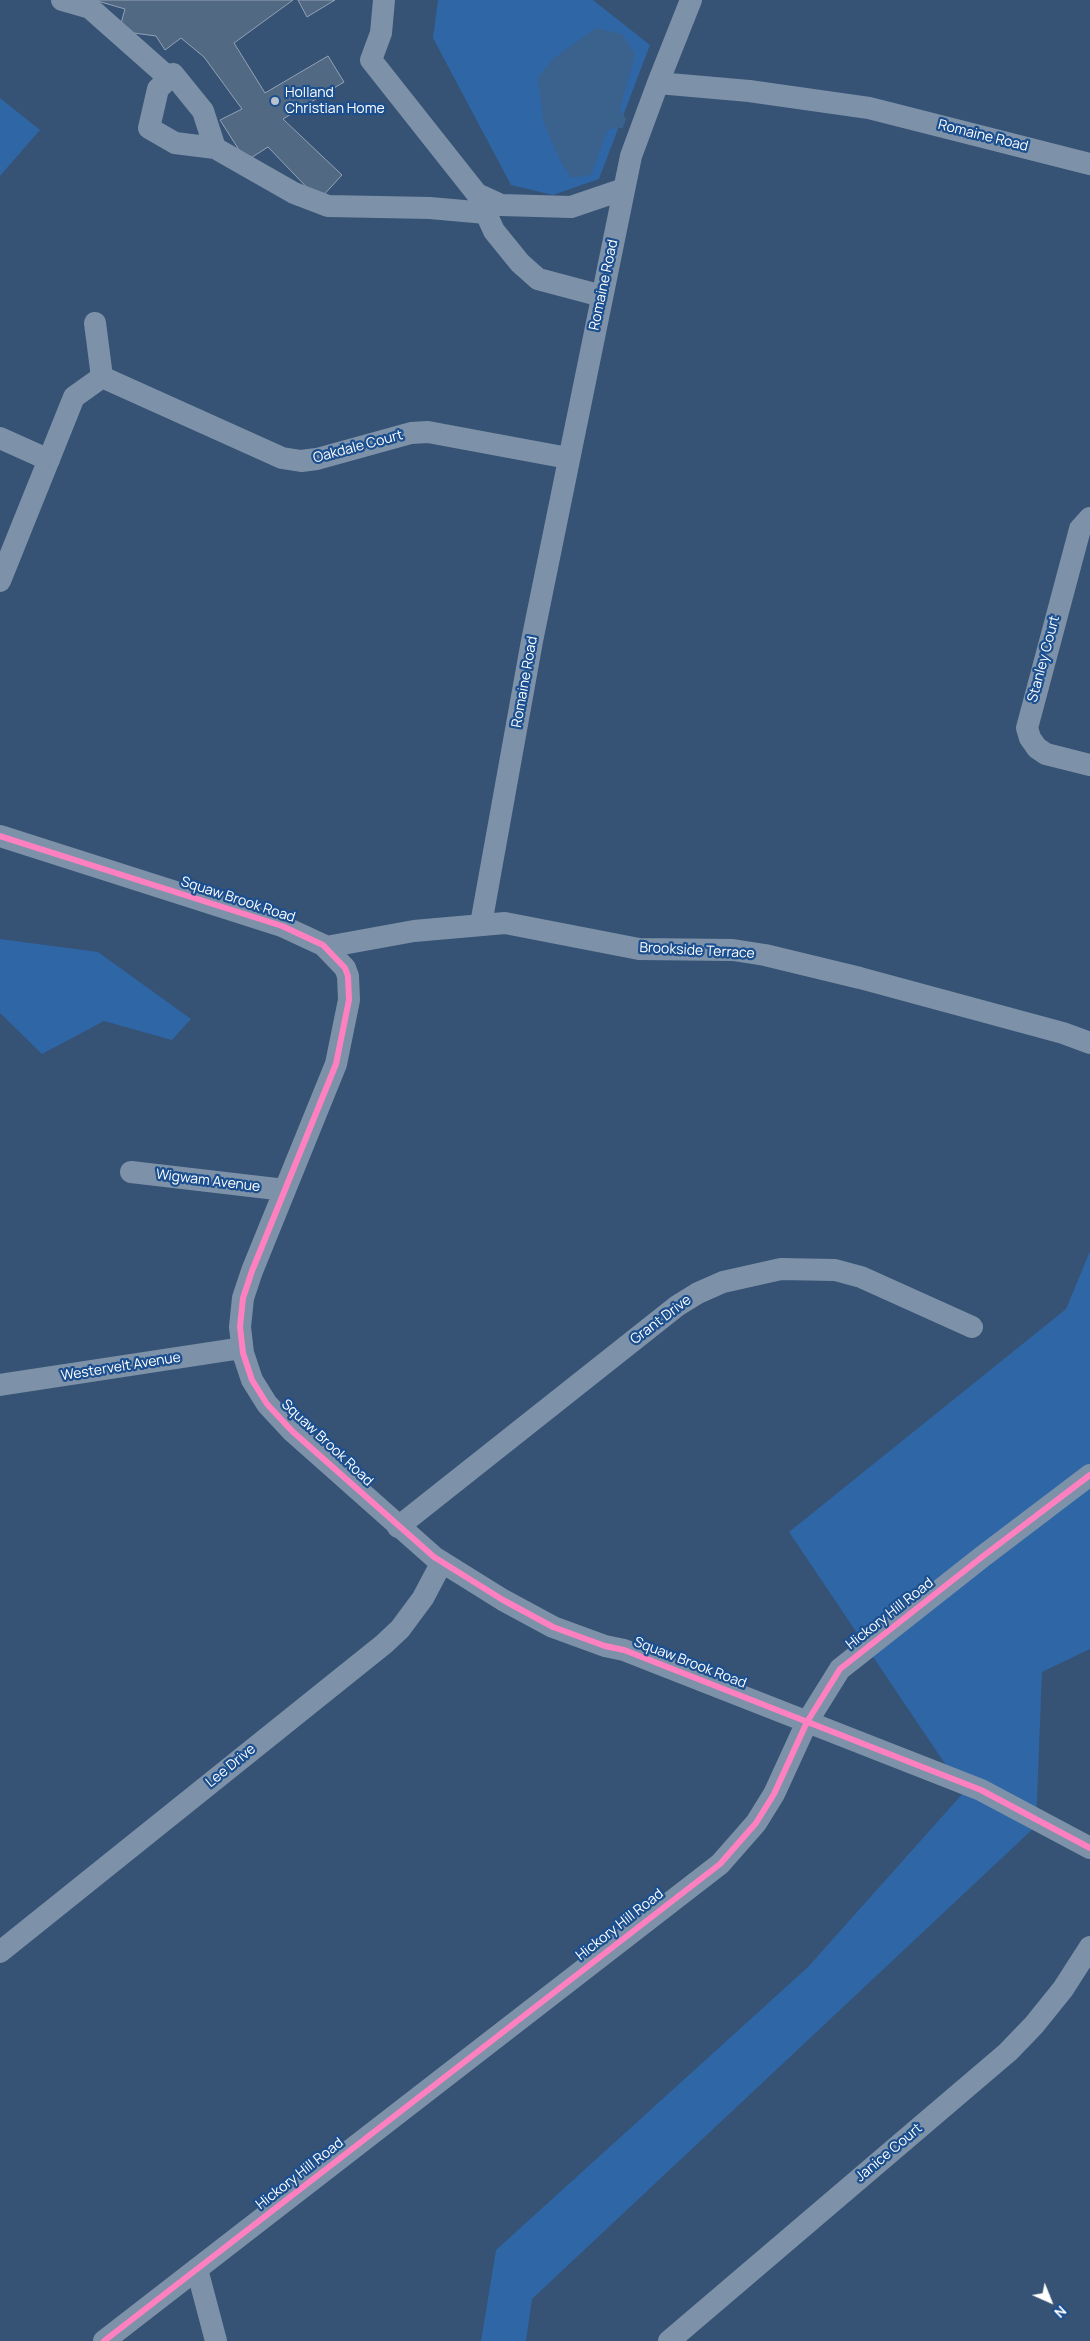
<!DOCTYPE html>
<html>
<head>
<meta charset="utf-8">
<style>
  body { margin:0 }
  #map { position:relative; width:1090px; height:2341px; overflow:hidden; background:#365274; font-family:Manrope,sans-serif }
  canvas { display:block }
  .north { position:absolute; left:1025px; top:2276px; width:50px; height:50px; -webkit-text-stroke:4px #1b4f8f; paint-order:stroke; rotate:136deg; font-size:14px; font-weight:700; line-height:20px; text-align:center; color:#fff }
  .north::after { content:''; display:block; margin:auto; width:18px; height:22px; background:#fff; clip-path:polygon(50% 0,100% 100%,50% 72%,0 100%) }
</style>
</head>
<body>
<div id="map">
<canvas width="1090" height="2341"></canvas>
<div class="north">N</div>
</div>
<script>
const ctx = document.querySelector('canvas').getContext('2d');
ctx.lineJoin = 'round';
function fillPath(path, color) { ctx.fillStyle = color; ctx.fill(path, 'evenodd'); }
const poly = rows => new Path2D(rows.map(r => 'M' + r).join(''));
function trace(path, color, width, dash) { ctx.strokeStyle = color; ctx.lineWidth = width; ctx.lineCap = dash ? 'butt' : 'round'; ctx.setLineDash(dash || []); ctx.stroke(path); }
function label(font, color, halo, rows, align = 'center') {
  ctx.font = font + ' Manrope,sans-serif'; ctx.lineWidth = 4.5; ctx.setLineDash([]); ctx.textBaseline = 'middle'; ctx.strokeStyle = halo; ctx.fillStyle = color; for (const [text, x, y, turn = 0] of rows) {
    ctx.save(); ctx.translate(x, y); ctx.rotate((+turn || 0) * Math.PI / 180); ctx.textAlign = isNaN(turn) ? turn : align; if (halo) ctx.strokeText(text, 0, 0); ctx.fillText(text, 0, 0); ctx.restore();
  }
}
fillPath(poly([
  [438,0,593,0,650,45,599,179,553,195,511,185,433,38],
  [0,98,40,130,0,176],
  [0,939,98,952,191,1019,172,1040,104,1021,42,1054,0,1013],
  [1090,1251,1090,1649,1042,1672,1036,1826,532,2299,526,2341,481,2341,496,2250,808,1967,964,1792,789,1532,1066,1309]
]), '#2f66a5');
fillPath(poly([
  [596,28,622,34,635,54,620,109,626,119,623,128,608,129,591,175,571,178,560,160,543,121,538,78,553,59]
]), '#3b618d');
const building = poly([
  [94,0,293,0,234,43,265,93,328,56,344,82,283,119,342,175,319,200,268,147,246,161,220,120,242,109,204,57,181,38,165,50,156,36,119,31,125,9,94,0],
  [298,0,335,0,307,17,298,0]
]);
fillPath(building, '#526984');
trace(building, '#92a2b6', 1);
trace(poly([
  [62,0,90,8,169,78],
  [384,0,381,33,371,60,477,194,501,205,571,207,624,189],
  [658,83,691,0],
  [215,148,203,111,173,74,158,89,149,128,175,143,215,148,294,193,328,206,430,208,486,213],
  [480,200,494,231,520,263,538,279,602,296],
  [102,377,282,458,301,461,317,459,411,433,428,432,568,458],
  [0,438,49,460],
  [1090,518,1080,529,1027,728,1030,738,1037,748,1046,754,1090,765],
  [0,581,74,397,102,377,95,323],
  [0,836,282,926,323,945,345,968,348,976,349,1000,336,1064,252,1271,243,1298,240,1327,243,1353,252,1380,267,1404,292,1431,434,1557,503,1600,553,1627,605,1646,624,1650,981,1790,1090,1848],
  [481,924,532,641,631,156,658,83,749,91,869,108,1090,164],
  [326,947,414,931,505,923,639,949,733,950,765,955,860,978,1063,1033,1090,1043],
  [131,1172,285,1190],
  [0,1385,242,1348],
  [398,1527,677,1306,698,1293,723,1282,781,1269,835,1270,861,1277,972,1327],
  [0,1952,384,1644,400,1629,423,1598,442,1562],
  [197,2269,216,2341],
  [104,2341,720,1864,756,1823,774,1794,807,1722,840,1669,982,1557,1090,1475],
  [669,2341,1008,2052,1034,2025,1063,1989,1090,1947]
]), '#7d92a8', 22);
trace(poly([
  [0,836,282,926,323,945,345,968,348,976,349,1000,336,1064,252,1271,243,1298,240,1327,243,1353,252,1380,267,1404,292,1431,434,1557,503,1600,553,1627,605,1646,624,1650,981,1790,1090,1848],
  [104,2341,720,1864,756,1823,774,1794,807,1722,840,1669,982,1557,1090,1475]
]), '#ff80c0', 6);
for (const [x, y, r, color] of [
  [275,101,5,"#b9c2ce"]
]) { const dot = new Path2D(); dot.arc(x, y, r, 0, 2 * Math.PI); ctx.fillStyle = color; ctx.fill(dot); trace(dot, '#1b4f8f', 2); }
label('14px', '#fff', '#1b4f8f', [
  ["Holland",285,93],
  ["Christian Home",285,109]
], 'left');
label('14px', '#fff', '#1b4f8f', [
  ["Romaine Road",983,136,14],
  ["Romaine Road",604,285,-78],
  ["Oakdale Court",358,447,-15],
  ["Stanley Court",1044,659,-75],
  ["Romaine Road",525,682,-80],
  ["Squaw Brook Road",238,900,18],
  ["Brookside Terrace",697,951,3],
  ["Wigwam Avenue",208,1181,7],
  ["Grant Drive",661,1320,-37],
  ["Westervelt Avenue",121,1367,-9],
  ["Squaw Brook Road",327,1443,43],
  ["Hickory Hill Road",890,1614,-38],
  ["Squaw Brook Road",690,1663,21],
  ["Lee Drive",231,1766,-39],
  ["Hickory Hill Road",620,1925,-38],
  ["Janice Court",889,2153,-40],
  ["Hickory Hill Road",300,2174,-38]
]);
</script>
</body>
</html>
